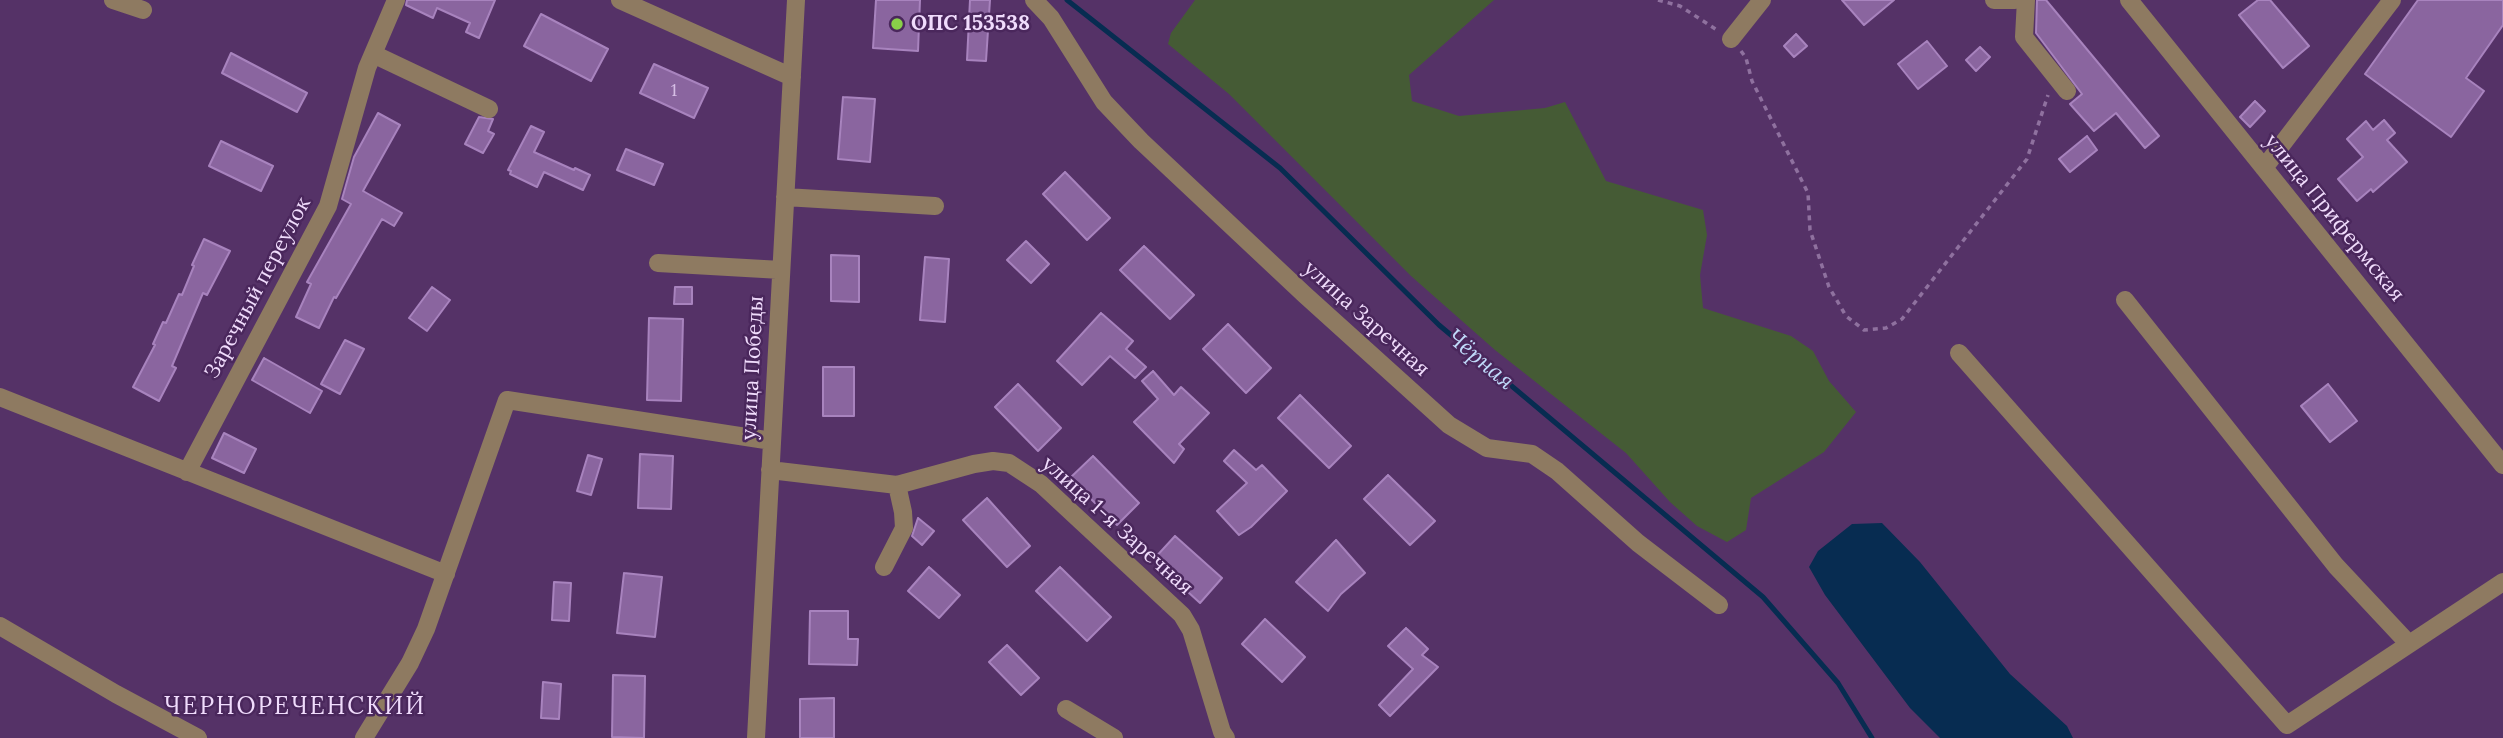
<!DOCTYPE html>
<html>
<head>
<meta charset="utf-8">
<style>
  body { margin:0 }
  canvas { display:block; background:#553267 }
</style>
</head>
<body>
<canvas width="2503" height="738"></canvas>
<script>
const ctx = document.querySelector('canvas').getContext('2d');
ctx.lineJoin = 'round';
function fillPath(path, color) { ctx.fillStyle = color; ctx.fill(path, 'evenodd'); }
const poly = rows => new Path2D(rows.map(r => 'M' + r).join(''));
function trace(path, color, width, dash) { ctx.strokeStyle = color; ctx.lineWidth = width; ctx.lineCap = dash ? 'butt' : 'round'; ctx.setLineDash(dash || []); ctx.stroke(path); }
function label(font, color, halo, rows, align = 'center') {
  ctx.font = font + ' Lora,serif'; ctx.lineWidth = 5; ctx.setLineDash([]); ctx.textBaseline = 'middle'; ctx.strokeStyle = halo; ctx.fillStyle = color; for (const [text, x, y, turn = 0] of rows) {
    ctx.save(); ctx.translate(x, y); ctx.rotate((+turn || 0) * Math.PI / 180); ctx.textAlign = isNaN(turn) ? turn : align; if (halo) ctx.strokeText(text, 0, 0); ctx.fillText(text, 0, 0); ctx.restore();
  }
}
fillPath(poly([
  [1195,0,1494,0,1409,75,1412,101,1459,116,1545,108,1565,102,1606,181,1703,210,1707,235,1700,275,1703,308,1791,336,1813,351,1829,381,1856,412,1824,452,1751,498,1746,530,1727,542,1697,526,1670,502,1626,453,1495,350,1411,276,1229,94,1168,44,1171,33]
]), '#455b35');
fillPath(poly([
  [1882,523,1920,562,2010,674,2067,726,2073,738,1940,738,1910,708,1825,595,1809,567,1818,551,1852,524]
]), '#072c51');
trace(poly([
  [1067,0,1280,168,1439,325,1763,597,1838,683,1872,738]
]), '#072c51', 5);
const building = poly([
  [407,0,495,0,479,38,466,32,470,23,437,8,433,18,406,5,407,0],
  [876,0,920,0,918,51,873,48,876,0],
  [970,0,990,0,986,61,967,60,970,0],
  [1842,0,1894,0,1864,25,1842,0],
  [2037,0,2046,0,2159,136,2145,148,2116,113,2094,131,2070,104,2082,94,2036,33,2037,0],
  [2258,0,2270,0,2309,46,2283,68,2239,15,2258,0],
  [2418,0,2503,0,2503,25,2466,78,2484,91,2451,137,2365,74,2418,0],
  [541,14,608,49,591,81,524,46,541,14],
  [1796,34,1807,46,1794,57,1784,46,1796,34],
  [1927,41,1947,66,1918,89,1898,64,1927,41],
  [1980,47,1990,57,1976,71,1966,60,1980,47],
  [231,53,307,93,297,112,222,73,231,53],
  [654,64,708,88,694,118,640,93,654,64],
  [843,97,875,99,870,162,838,159,843,97],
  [2255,101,2265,111,2250,127,2240,117,2255,101],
  [378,113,400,125,363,191,402,213,394,226,382,219,336,298,334,297,319,328,296,317,311,284,307,282,351,204,342,199,354,157,378,113],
  [479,117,493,119,488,131,494,134,483,153,465,144,479,117],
  [2384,120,2395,133,2387,140,2407,162,2373,192,2371,189,2357,201,2338,179,2363,157,2347,139,2366,121,2373,130,2384,120],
  [531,126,544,132,534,152,574,170,575,168,590,175,583,190,544,172,537,187,510,174,511,171,508,170,531,126],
  [2087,136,2097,150,2070,172,2059,159,2087,136],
  [221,141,273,166,261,191,209,166,221,141],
  [626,149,663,164,654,185,617,170,626,149],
  [1065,172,1110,218,1087,240,1043,194,1065,172],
  [204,239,230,251,207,295,203,293,172,366,176,368,159,401,133,387,155,345,153,344,163,322,166,323,179,294,182,295,194,266,192,265,204,239],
  [1026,241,1049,264,1031,283,1007,260,1026,241],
  [1144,246,1194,295,1170,319,1120,270,1144,246],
  [831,255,859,256,859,302,831,301,831,255],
  [925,257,949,259,945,322,920,320,925,257],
  [432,287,450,300,427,331,409,318,432,287],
  [675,287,692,287,692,304,674,304,675,287],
  [1101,313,1133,341,1126,349,1146,367,1135,378,1110,356,1082,385,1057,361,1101,313],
  [649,318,683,319,681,401,647,400,649,318],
  [1228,324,1271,368,1246,393,1203,349,1228,324],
  [345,340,364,349,340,394,321,384,345,340],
  [264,358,322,391,310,413,252,380,264,358],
  [823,367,854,367,854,416,823,416,823,367],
  [1153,371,1174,395,1181,387,1209,413,1179,444,1184,449,1174,463,1134,422,1158,399,1142,381,1153,371],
  [1018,384,1061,428,1038,451,995,407,1018,384],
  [2328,384,2357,421,2330,442,2301,406,2328,384],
  [1300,395,1351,446,1329,468,1278,418,1300,395],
  [224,433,256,449,244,473,212,458,224,433],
  [1234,450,1256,470,1262,465,1287,491,1251,527,1239,535,1217,511,1247,483,1224,461,1234,450],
  [640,454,673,456,671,509,638,508,640,454],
  [588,455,602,459,591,495,577,491,588,455],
  [1093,456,1139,503,1117,525,1070,478,1093,456],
  [1388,475,1435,521,1410,545,1364,499,1388,475],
  [987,498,1030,546,1007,567,963,520,987,498],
  [918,518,934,531,922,545,912,536,918,518],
  [1175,536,1222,578,1200,603,1153,560,1175,536],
  [1336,540,1365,573,1341,594,1328,611,1296,582,1336,540],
  [929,567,960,595,939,618,908,591,929,567],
  [1060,567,1111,617,1087,641,1036,591,1060,567],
  [624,573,662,577,655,637,617,633,624,573],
  [554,582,571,583,569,621,552,620,554,582],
  [810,611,848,611,848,639,858,639,857,665,809,664,810,611],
  [1265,619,1305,657,1282,682,1242,644,1265,619],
  [1406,628,1428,649,1422,655,1438,667,1390,716,1379,705,1413,669,1388,646,1406,628],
  [1007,645,1039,678,1021,695,989,662,1007,645],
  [613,675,645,676,644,738,612,737,613,675],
  [543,682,561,684,559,719,541,718,543,682],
  [834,698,834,738,800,738,800,699,834,698]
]);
fillPath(building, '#8a659f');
trace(building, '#a883be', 2);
trace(poly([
  [1658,0,1680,6,1717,30],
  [1741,51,1746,58,1752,81,1808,193,1810,230,1829,287,1846,316,1864,330,1886,328,1902,319,2027,159,2048,95]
]), '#8f719f', 3.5, [5, 5]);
trace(poly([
  [113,0,143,10],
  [620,0,792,77],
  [1034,0,1051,18,1104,102,1141,141,1305,295,1449,425,1487,448,1532,454,1557,471,1638,543,1719,605],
  [1994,0,2015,0],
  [2026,0,2024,37,2067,91],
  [2129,0,2503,465],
  [1731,39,1762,0],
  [373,54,489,109],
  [2264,168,2392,0],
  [785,197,935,206],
  [658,263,781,270],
  [2125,300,2336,566,2409,644],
  [1959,353,2287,725,2503,582],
  [0,397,446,574],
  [770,470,897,485,974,464,993,461,1009,463,1041,484,1182,615,1191,630,1222,732,1226,738],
  [187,472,328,206,367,68,396,0],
  [884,567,904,528,903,512,897,485],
  [0,626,116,694,198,738],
  [1066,709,1114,738],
  [364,738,410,663,426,629,507,400,772,441],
  [756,738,796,0]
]), '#8e7a61', 18);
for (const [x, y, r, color] of [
  [897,24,7,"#89cf49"]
]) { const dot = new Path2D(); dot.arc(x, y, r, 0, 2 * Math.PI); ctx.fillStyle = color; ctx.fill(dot); trace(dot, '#4a275c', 2.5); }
label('18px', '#d6bee5', null, [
  ["1",674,91]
]);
label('bold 21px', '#f0dcfc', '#4a275c', [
  ["ОПС 153538",911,24]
], 'left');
label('21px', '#f0dcfc', '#4a275c', [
  ["улица Прифермская",2334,218,51],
  ["Заречный переулок",258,288,-62],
  ["улица Заречная",1366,319,42],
  ["улица Победы",753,368,-87],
  ["улица 1-я Заречная",1117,526,42]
]);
label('italic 23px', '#c0dafa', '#4a275c', [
  ["Чёрная",1480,360,40]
]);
ctx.letterSpacing = '2px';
label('24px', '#f0dcfc', '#4a275c', [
  ["ЧЕРНОРЕЧЕНСКИЙ",295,707]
]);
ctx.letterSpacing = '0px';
</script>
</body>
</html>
